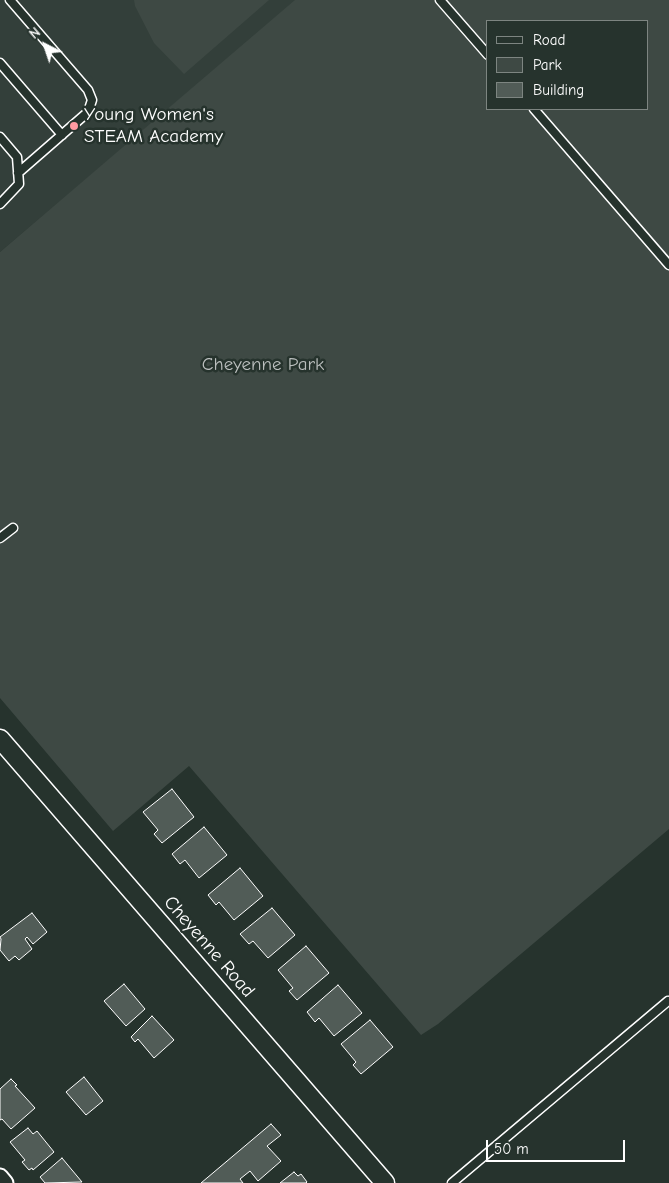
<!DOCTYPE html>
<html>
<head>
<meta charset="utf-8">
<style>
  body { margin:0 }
  #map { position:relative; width:669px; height:1183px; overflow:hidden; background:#26332d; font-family:"Comic Neue",sans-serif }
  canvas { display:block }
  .legend { position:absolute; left:486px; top:20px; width:162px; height:90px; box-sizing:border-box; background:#26332d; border:1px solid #7d8581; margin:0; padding:6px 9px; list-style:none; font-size:15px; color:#fff }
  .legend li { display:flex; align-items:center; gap:10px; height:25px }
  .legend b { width:25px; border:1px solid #7d8581 }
  .north { position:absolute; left:20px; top:20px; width:50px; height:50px; -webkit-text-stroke:4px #26332d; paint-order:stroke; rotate:319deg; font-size:14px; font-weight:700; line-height:20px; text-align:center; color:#fff }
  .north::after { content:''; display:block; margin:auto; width:18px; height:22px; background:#fff; clip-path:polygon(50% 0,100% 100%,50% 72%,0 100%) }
  .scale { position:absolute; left:486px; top:1140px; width:139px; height:22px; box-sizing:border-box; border:2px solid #fff; border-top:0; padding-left:6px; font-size:15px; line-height:18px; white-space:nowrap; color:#fff; -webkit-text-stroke:4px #26332d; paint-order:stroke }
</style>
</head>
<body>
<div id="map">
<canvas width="669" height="1183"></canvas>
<ul class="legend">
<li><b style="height:6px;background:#26332d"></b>Road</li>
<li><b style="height:14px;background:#3e4944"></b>Park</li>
<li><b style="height:14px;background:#515c57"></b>Building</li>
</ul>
<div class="north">N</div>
<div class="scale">50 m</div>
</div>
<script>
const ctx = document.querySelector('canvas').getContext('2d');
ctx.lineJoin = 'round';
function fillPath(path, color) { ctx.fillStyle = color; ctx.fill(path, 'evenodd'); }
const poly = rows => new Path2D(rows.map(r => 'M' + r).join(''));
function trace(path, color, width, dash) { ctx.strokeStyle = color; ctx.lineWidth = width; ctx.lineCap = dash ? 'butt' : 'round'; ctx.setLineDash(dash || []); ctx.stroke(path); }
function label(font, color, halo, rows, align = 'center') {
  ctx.font = font + ' "Comic Neue",sans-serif'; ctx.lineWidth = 5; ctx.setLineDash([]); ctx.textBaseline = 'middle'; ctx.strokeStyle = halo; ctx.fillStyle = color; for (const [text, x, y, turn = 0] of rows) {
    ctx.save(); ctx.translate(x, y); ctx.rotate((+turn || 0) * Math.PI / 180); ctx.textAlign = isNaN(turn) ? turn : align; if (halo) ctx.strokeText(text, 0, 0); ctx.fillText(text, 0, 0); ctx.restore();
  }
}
fillPath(poly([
  [0,0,297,0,0,252]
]), '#333f3a');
fillPath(poly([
  [134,0,269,0,184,74,154,43,135,6],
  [295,0,669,0,669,829,438,1024,421,1035,189,766,113,831,0,698,0,252],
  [488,21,648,21,648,109,488,109]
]), '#3e4944');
const building = poly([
  [172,789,194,817,162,843,154,834,158,830,143,812,172,789],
  [204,827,227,855,199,878,185,860,180,864,172,854,204,827],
  [240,868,263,896,234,920,219,902,216,905,208,895,240,868],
  [272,908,295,935,268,958,253,941,249,944,240,934,272,908],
  [32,913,47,932,33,944,27,937,25,939,32,949,19,960,15,956,9,961,0,950,1,939,0,937,32,913],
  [306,946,329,973,297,1000,289,991,293,988,278,970,306,946],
  [124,984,145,1009,126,1026,104,1001,124,984],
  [338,985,362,1013,334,1036,319,1018,315,1022,307,1012,338,985],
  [152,1016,174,1040,154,1058,138,1039,135,1042,131,1037,152,1016],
  [370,1020,393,1047,361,1074,353,1065,356,1062,341,1044,370,1020],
  [84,1077,103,1101,86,1115,66,1092,84,1077],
  [11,1079,17,1085,15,1086,35,1108,11,1129,2,1119,0,1120,0,1089,11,1079],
  [271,1124,281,1135,267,1146,281,1161,258,1181,250,1171,240,1179,243,1183,201,1183,271,1124],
  [28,1128,33,1134,37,1131,54,1152,33,1170,32,1168,29,1170,22,1162,25,1160,10,1142,28,1128],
  [62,1158,82,1182,45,1183,40,1177,62,1158],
  [294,1172,298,1176,301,1174,307,1182,306,1183,280,1183,294,1172]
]);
fillPath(building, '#515c57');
trace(building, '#fff', 1);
const service = poly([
  [10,0,88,90,92,100,88,112,18,173],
  [440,0,488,55],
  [0,63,62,135],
  [534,109,669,265],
  [0,137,17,157,19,184,0,204],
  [0,538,13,528],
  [452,1183,668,1001]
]);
const minor = poly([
  [0,1177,5,1183]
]);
const tertiary = poly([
  [0,739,385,1183]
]);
trace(service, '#fff', 11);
trace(minor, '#fff', 19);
trace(tertiary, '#fff', 21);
trace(service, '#26332d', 8);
trace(minor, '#26332d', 15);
trace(tertiary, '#26332d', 18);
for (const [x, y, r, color] of [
  [74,126,5,"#ff9aa2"]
]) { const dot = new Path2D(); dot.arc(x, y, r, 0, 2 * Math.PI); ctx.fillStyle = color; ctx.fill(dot); trace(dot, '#26332d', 2); }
label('19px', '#fff', '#26332d', [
  ["Young Women's",84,115],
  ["STEAM Academy",84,137]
], 'left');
label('19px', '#bbbfbe', '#26332d', [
  ["Cheyenne Park",263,365]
]);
label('19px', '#fff', '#26332d', [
  ["Cheyenne Road",209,947,49]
]);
</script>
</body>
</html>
